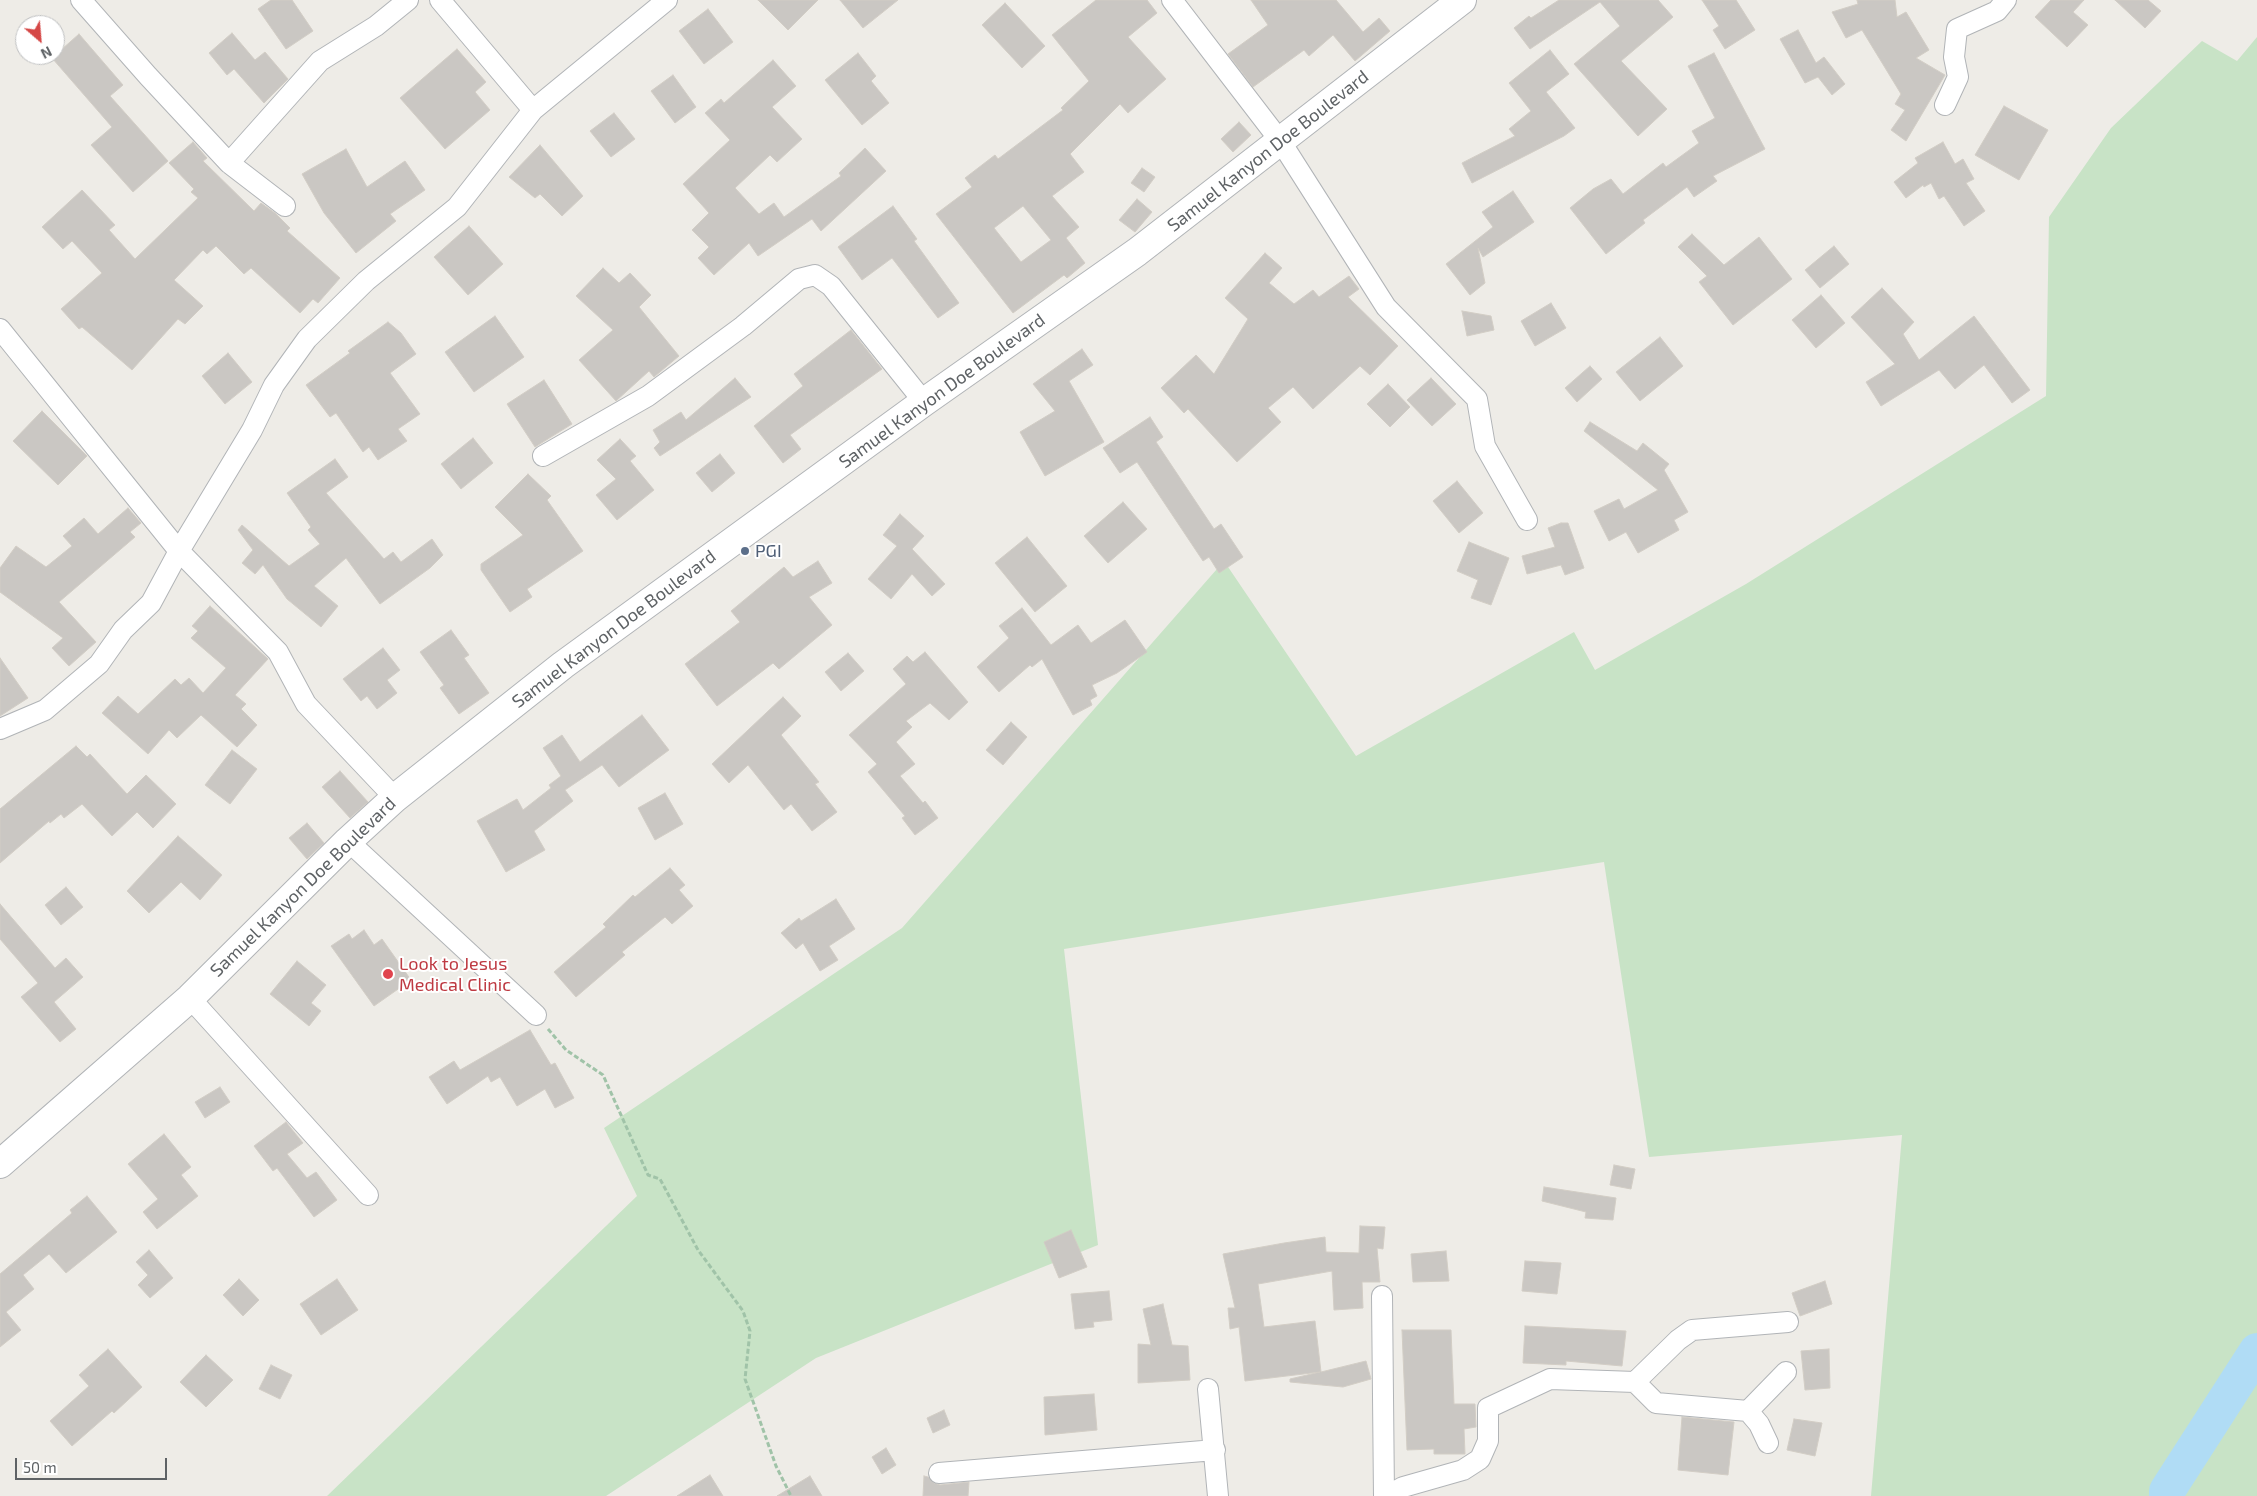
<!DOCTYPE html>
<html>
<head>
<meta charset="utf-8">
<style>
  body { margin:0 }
  #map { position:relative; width:2257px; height:1496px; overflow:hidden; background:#eeece7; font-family:"Exo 2",sans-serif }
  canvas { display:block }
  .north { position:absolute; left:15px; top:15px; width:50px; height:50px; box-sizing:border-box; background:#fff; border:1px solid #bfc0c1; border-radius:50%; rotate:153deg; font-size:14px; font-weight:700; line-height:20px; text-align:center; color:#5e6265 }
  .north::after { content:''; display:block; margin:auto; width:18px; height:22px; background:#d54746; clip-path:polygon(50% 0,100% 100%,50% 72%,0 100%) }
  .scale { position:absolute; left:15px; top:1458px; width:152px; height:22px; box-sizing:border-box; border:2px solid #5e6265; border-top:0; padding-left:6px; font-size:15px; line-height:18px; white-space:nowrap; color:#5e6265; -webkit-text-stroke:4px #fff; paint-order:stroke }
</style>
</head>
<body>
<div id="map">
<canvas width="2257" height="1496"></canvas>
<div class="north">N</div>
<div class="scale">50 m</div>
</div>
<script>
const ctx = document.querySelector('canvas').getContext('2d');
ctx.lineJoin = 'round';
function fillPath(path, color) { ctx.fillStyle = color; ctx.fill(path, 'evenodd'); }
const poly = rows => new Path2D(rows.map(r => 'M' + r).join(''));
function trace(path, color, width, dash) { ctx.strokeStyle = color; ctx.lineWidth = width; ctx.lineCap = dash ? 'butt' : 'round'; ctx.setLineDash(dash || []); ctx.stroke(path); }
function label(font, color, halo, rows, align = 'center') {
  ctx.font = font + ' "Exo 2",sans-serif'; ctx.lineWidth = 4; ctx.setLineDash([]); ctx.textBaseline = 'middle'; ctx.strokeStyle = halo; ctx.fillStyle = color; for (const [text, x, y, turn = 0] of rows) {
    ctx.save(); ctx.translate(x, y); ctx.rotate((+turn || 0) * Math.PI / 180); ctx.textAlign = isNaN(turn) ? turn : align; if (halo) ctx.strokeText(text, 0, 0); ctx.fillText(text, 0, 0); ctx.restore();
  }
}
fillPath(poly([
  [2257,33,2257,1496,1871,1496,1902,1135,1649,1157,1604,862,1064,949,1098,1245,816,1358,606,1496,327,1496,637,1196,604,1128,902,928,1224,561,1356,756,1574,632,1595,670,1746,584,2046,396,2049,217,2111,128,2202,41,2237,61,2257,37]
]), '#c8e3c6');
trace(poly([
  [2167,1496,2167,1491,2257,1351]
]), '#b0dcf5', 36);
const building = poly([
  [271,0,292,0,313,31,286,49,258,9,271,0],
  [758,0,818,0,788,30,758,0],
  [840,0,898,0,863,28,840,0],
  [1096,0,1147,0,1157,13,1128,37,1166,79,1128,113,1120,104,1070,154,1084,172,1052,196,1079,227,1066,238,1085,263,1067,278,1064,275,1013,313,936,214,972,187,965,178,995,155,998,159,1063,110,1061,108,1089,81,1052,35,1096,0],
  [1023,206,1051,240,1021,262,994,228,1023,206],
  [1251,0,1336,0,1363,32,1379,18,1390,31,1355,61,1333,35,1309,56,1304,50,1253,87,1228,54,1268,25,1251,0],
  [1559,0,1658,0,1673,17,1621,61,1667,109,1638,136,1574,64,1620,26,1600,2,1530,49,1514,28,1529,16,1531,18,1559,0],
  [1702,0,1736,0,1755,30,1725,49,1713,30,1719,26,1702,0],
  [1857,0,1895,0,1897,17,1906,12,1929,50,1916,58,1945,75,1906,141,1891,130,1905,110,1895,104,1901,94,1862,30,1846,38,1832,12,1858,4,1857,0],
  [2051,0,2084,0,2073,12,2088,25,2067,47,2035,17,2051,0],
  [2115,0,2148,0,2161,11,2145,28,2115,0],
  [1005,3,1045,46,1022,68,982,25,1005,3],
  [708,9,733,42,704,64,679,31,708,9],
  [1798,30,1816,63,1824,57,1845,84,1832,95,1818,77,1805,83,1780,39,1798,30],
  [232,33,255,60,265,52,288,79,264,103,234,69,227,75,209,53,232,33],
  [79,34,123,85,110,96,168,161,133,192,91,145,112,127,52,58,79,34],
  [457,49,486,82,475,92,490,110,445,149,400,98,457,49],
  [1550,50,1569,74,1546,92,1575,128,1564,136,1472,183,1462,163,1515,136,1509,129,1531,111,1509,83,1550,50],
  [858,53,876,76,871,81,889,103,862,125,825,80,858,53],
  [1714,53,1765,149,1713,176,1717,181,1694,197,1687,187,1643,220,1645,223,1606,254,1570,208,1593,189,1611,179,1623,194,1663,163,1666,167,1699,143,1692,131,1715,118,1688,66,1714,53],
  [773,60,796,86,772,107,802,139,777,162,770,155,735,188,759,214,774,203,784,217,841,176,839,173,865,148,886,171,821,231,812,219,758,256,749,243,714,275,698,258,709,247,692,230,709,213,683,184,730,140,705,113,721,99,724,103,773,60],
  [673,75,696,107,675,123,651,91,673,75],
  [2004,106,2048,130,2019,180,1975,155,2004,106],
  [614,113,635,139,611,157,590,131,614,113],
  [1239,122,1251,135,1233,152,1221,139,1239,122],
  [193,142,207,158,203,161,254,211,261,203,275,213,290,228,287,231,340,278,318,303,313,299,300,313,251,268,244,274,216,246,207,254,203,250,174,280,203,306,185,324,178,319,132,370,82,327,79,329,61,309,102,273,72,241,63,249,42,227,82,190,115,225,109,230,135,259,198,198,191,192,194,189,169,163,193,142],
  [1943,142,1955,164,1963,159,1974,179,1966,183,1985,211,1964,226,1944,196,1939,199,1931,183,1924,187,1923,185,1906,198,1894,182,1918,163,1915,158,1943,142],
  [540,145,583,196,562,216,540,194,535,198,509,177,540,145],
  [346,149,367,187,405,161,425,190,390,214,396,221,356,253,324,213,302,174,346,149],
  [1142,168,1155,177,1144,192,1131,183,1142,168],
  [1513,191,1534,222,1483,257,1478,248,1485,283,1470,295,1446,264,1493,227,1482,212,1513,191],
  [1137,199,1152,212,1135,232,1119,220,1137,199],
  [893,206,917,239,914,241,959,303,938,318,892,258,862,280,838,247,893,206],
  [469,226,503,264,468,295,434,257,469,226],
  [1692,234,1724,265,1759,237,1792,279,1733,325,1699,282,1707,276,1678,247,1692,234],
  [1834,246,1849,264,1820,288,1805,270,1834,246],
  [1265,253,1282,268,1269,283,1294,304,1313,290,1319,297,1349,276,1359,289,1348,297,1398,346,1370,375,1360,366,1313,409,1293,387,1268,408,1281,422,1237,462,1188,409,1184,413,1161,388,1196,355,1214,374,1248,319,1225,298,1265,253],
  [603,268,619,283,630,273,651,295,639,307,679,356,654,377,649,371,616,401,579,360,613,330,576,296,603,268],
  [1882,288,1914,322,1903,334,1919,360,1974,316,2030,390,2012,403,1984,365,1955,389,1939,370,1881,406,1866,382,1895,364,1851,317,1882,288],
  [1821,295,1845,323,1816,348,1792,320,1821,295],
  [1551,303,1566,328,1535,346,1521,321,1551,303],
  [1462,311,1491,316,1494,330,1467,336,1462,311],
  [495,316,524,357,474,392,445,352,495,316],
  [388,322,401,333,416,354,390,373,420,414,398,429,407,441,378,460,369,447,363,452,336,413,330,417,306,385,350,353,348,351,388,322],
  [851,330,882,369,790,435,801,449,783,463,754,426,803,386,794,374,851,330],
  [1660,337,1683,366,1640,401,1616,372,1660,337],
  [1082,349,1093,365,1069,381,1104,442,1045,476,1020,432,1055,411,1033,384,1082,349],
  [228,353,252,382,225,404,202,376,228,353],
  [1590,366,1602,379,1577,402,1565,388,1590,366],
  [735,378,751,397,660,456,654,448,660,442,653,430,681,412,686,420,735,378],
  [1431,378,1456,404,1432,426,1407,400,1431,378],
  [544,380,572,424,535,447,507,404,544,380],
  [1388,384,1410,407,1390,427,1367,404,1388,384],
  [42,411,87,456,58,485,13,441,42,411],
  [1150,417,1163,437,1156,442,1214,529,1221,524,1243,557,1219,573,1209,557,1203,561,1137,462,1120,473,1103,448,1150,417],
  [1590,422,1637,451,1643,443,1669,464,1664,470,1688,512,1674,520,1679,530,1638,553,1626,532,1609,541,1594,511,1619,499,1624,509,1658,490,1584,431,1590,422],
  [473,438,493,463,461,489,441,464,473,438],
  [620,439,636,456,630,461,654,490,617,520,596,495,616,479,597,460,620,439],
  [720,454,735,473,712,492,696,473,720,454],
  [335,459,348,477,326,493,384,559,393,552,401,562,432,539,443,555,430,568,380,604,346,558,314,586,338,606,321,627,287,599,263,565,255,574,242,563,253,550,238,530,242,525,289,566,320,544,308,530,311,527,287,493,335,459],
  [528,474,551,496,547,500,583,551,527,589,532,597,510,612,481,570,481,564,523,535,495,507,528,474],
  [1457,481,1483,513,1459,533,1433,501,1457,481],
  [1123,502,1147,529,1108,563,1084,536,1123,502],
  [128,508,141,523,130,532,135,537,59,602,96,642,69,666,52,648,63,638,0,592,0,568,16,546,46,567,72,546,63,536,84,518,98,534,128,508],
  [900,514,924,536,912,549,945,584,932,596,912,574,891,599,868,579,897,546,883,535,900,514],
  [1561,523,1568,523,1584,568,1565,575,1561,565,1527,574,1522,556,1555,547,1548,528,1561,523],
  [1027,537,1067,586,1035,612,995,563,1027,537],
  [1469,542,1509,558,1491,605,1471,598,1478,580,1457,571,1469,542],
  [818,561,832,583,809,597,832,625,779,669,773,663,717,706,685,664,740,622,731,611,784,567,793,577,818,561],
  [210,606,268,659,235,695,246,704,241,709,257,725,237,747,201,715,177,738,169,730,148,754,102,713,118,696,138,714,175,679,181,685,189,678,203,693,226,668,191,638,198,631,192,626,210,606],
  [1022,608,1051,645,1078,625,1091,643,1125,620,1147,652,1117,673,1092,685,1097,696,1090,700,1092,705,1073,715,1042,659,1032,667,1030,665,999,692,977,667,1009,638,999,626,1022,608],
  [451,630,469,655,464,658,489,693,459,714,440,688,444,685,420,652,451,630],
  [383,648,400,670,387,680,397,693,377,709,367,696,361,701,343,679,383,648],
  [925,652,968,702,949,720,930,703,906,721,912,727,896,742,915,764,900,776,923,803,925,801,938,818,915,835,902,818,905,816,868,772,877,764,849,735,906,684,893,669,907,656,913,662,925,652],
  [848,653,864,671,841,691,825,672,848,653],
  [0,658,28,698,0,716,0,658],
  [783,697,801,716,781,735,819,782,815,784,837,812,812,831,791,804,784,810,748,765,729,783,712,764,783,697],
  [642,715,669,750,619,787,602,765,565,790,573,801,534,831,545,850,506,872,477,821,517,799,523,810,551,788,549,785,561,776,543,748,562,735,580,762,642,715],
  [1011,722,1027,737,1003,765,986,750,1011,722],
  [76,746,87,757,90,754,127,794,146,775,176,804,153,828,137,812,112,836,82,804,64,818,61,814,50,823,49,821,0,863,0,809,76,746],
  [232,750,257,769,230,804,205,785,232,750],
  [340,771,368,802,350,818,322,787,340,771],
  [665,793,683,824,655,840,638,808,665,793],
  [307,823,324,843,307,859,289,838,307,823],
  [178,836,222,875,200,900,181,882,149,913,127,891,178,836],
  [670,868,685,885,679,890,693,906,672,924,665,917,622,952,625,955,576,997,554,972,606,927,603,924,633,895,635,897,670,868],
  [66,887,83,907,61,925,45,905,66,887],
  [836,899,855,929,829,946,838,960,820,971,803,943,796,949,781,933,799,918,801,921,836,899],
  [0,904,55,968,66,958,83,977,54,1002,76,1029,60,1042,21,997,38,983,0,939,0,904],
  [364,930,374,945,382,939,411,980,374,1006,331,946,349,934,352,939,364,930],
  [297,961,326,985,311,1003,321,1011,309,1026,270,994,297,961],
  [530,1030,551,1065,555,1063,574,1098,555,1108,545,1089,517,1106,500,1077,491,1082,488,1076,447,1104,429,1077,454,1061,460,1070,530,1030],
  [220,1087,230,1102,205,1118,195,1102,220,1087],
  [286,1122,303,1143,287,1154,307,1178,316,1172,337,1200,314,1217,277,1168,273,1171,254,1146,286,1122],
  [164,1134,191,1167,181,1175,198,1196,157,1229,143,1212,158,1199,128,1164,164,1134],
  [1614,1165,1635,1169,1631,1189,1610,1185,1614,1165],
  [1544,1187,1616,1198,1613,1220,1585,1218,1586,1212,1542,1201,1544,1187],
  [87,1196,117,1232,66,1273,49,1254,23,1275,34,1289,6,1312,21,1330,0,1347,0,1274,72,1213,70,1210,87,1196],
  [1360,1226,1385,1227,1383,1249,1377,1248,1380,1282,1362,1282,1363,1308,1334,1310,1332,1271,1258,1284,1264,1327,1315,1321,1321,1372,1366,1361,1371,1379,1343,1387,1290,1382,1290,1379,1320,1372,1245,1381,1239,1327,1230,1329,1228,1308,1235,1308,1223,1254,1284,1243,1325,1237,1326,1252,1359,1253,1360,1226],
  [1071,1230,1087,1267,1059,1278,1044,1242,1071,1230],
  [149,1250,173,1278,150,1298,138,1285,148,1275,136,1262,149,1250],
  [1446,1251,1449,1281,1413,1282,1411,1254,1446,1251],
  [1525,1261,1561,1263,1557,1294,1522,1291,1525,1261],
  [239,1279,259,1300,243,1316,223,1295,239,1279],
  [337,1279,358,1310,321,1335,300,1304,337,1279],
  [1825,1281,1832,1304,1800,1316,1792,1293,1825,1281],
  [1109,1291,1112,1320,1093,1322,1094,1327,1075,1329,1071,1294,1109,1291],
  [1163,1304,1172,1345,1188,1346,1190,1380,1138,1383,1138,1344,1151,1345,1143,1309,1163,1304],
  [1525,1326,1626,1331,1622,1366,1566,1361,1566,1365,1523,1363,1525,1326],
  [1402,1330,1451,1330,1454,1404,1475,1404,1476,1427,1464,1429,1465,1454,1434,1454,1434,1449,1407,1450,1402,1330],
  [108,1349,142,1387,114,1413,112,1411,72,1446,50,1421,89,1386,79,1375,108,1349],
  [1829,1349,1830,1388,1805,1390,1801,1351,1829,1349],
  [206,1355,233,1380,206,1407,180,1382,206,1355],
  [271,1365,292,1375,280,1399,259,1389,271,1365],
  [1094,1394,1097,1430,1045,1435,1044,1397,1094,1394],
  [944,1410,950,1425,933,1433,927,1418,944,1410],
  [1682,1417,1734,1422,1728,1475,1678,1470,1682,1417],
  [1794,1419,1822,1423,1815,1456,1787,1450,1794,1419],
  [886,1448,896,1465,882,1474,872,1457,886,1448],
  [710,1475,723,1496,677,1496,710,1475],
  [810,1476,822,1496,777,1496,810,1476],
  [924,1476,928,1477,934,1483,940,1485,969,1482,968,1496,923,1496,924,1476]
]);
fillPath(building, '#cac7c3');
trace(building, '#d2cdc5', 1);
const street = poly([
  [81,0,148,76,229,163],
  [440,0,533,110],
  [1172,0,1281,142,1386,307,1477,399,1485,446,1527,520],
  [1945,105,1958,77,1954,57,1957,29,1997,11,2006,0],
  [285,206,229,163,320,61,376,26,408,0],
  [0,329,179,551,278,652,306,704,395,798],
  [543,456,648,396,743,326,799,279,815,275,831,286,924,402],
  [0,729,45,710,99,664,123,630,151,603,179,551,252,430,274,385,307,339,366,281,457,207,533,110,667,0],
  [348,841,536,1015],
  [190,998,368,1195],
  [1382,1296,1384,1496],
  [1635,1382,1678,1340,1692,1330,1788,1322],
  [1208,1389,1218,1496],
  [1768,1443,1759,1424,1748,1411,1786,1372],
  [939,1473,1215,1450],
  [1387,1496,1403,1487,1463,1470,1480,1459,1488,1441,1488,1408,1550,1379,1635,1382,1656,1403,1748,1411]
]);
const secondary = poly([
  [0,1164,190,998,348,841,395,798,563,665,924,402,1137,252,1462,0]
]);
trace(street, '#b1b4b7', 22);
trace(secondary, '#b1b4b7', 30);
trace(poly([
  [548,1029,566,1050,603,1075,648,1175,660,1179,698,1250,743,1311,750,1331,745,1379,776,1466,791,1496]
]), '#a0c3a8', 3, [5, 2.5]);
trace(street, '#fff', 20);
trace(secondary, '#fff', 28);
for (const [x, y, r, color] of [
  [745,551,5,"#5c6f8a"],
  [388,974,6,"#e0444e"]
]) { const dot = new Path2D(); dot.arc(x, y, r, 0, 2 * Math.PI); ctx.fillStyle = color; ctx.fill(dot); trace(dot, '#fff', 2); }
label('18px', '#5e6265', '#fff', [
  ["Samuel Kanyon Doe Boulevard",1268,151,-38],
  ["Samuel Kanyon Doe Boulevard",942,391,-36],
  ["Samuel Kanyon Doe Boulevard",614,629,-37],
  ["Samuel Kanyon Doe Boulevard",303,887,-44]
]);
label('18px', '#4e5e75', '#fff', [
  ["PGI",755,551]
], 'left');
label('18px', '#be3a42', '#fff', [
  ["Look to Jesus",399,964],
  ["Medical Clinic",399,985]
], 'left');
</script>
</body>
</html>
